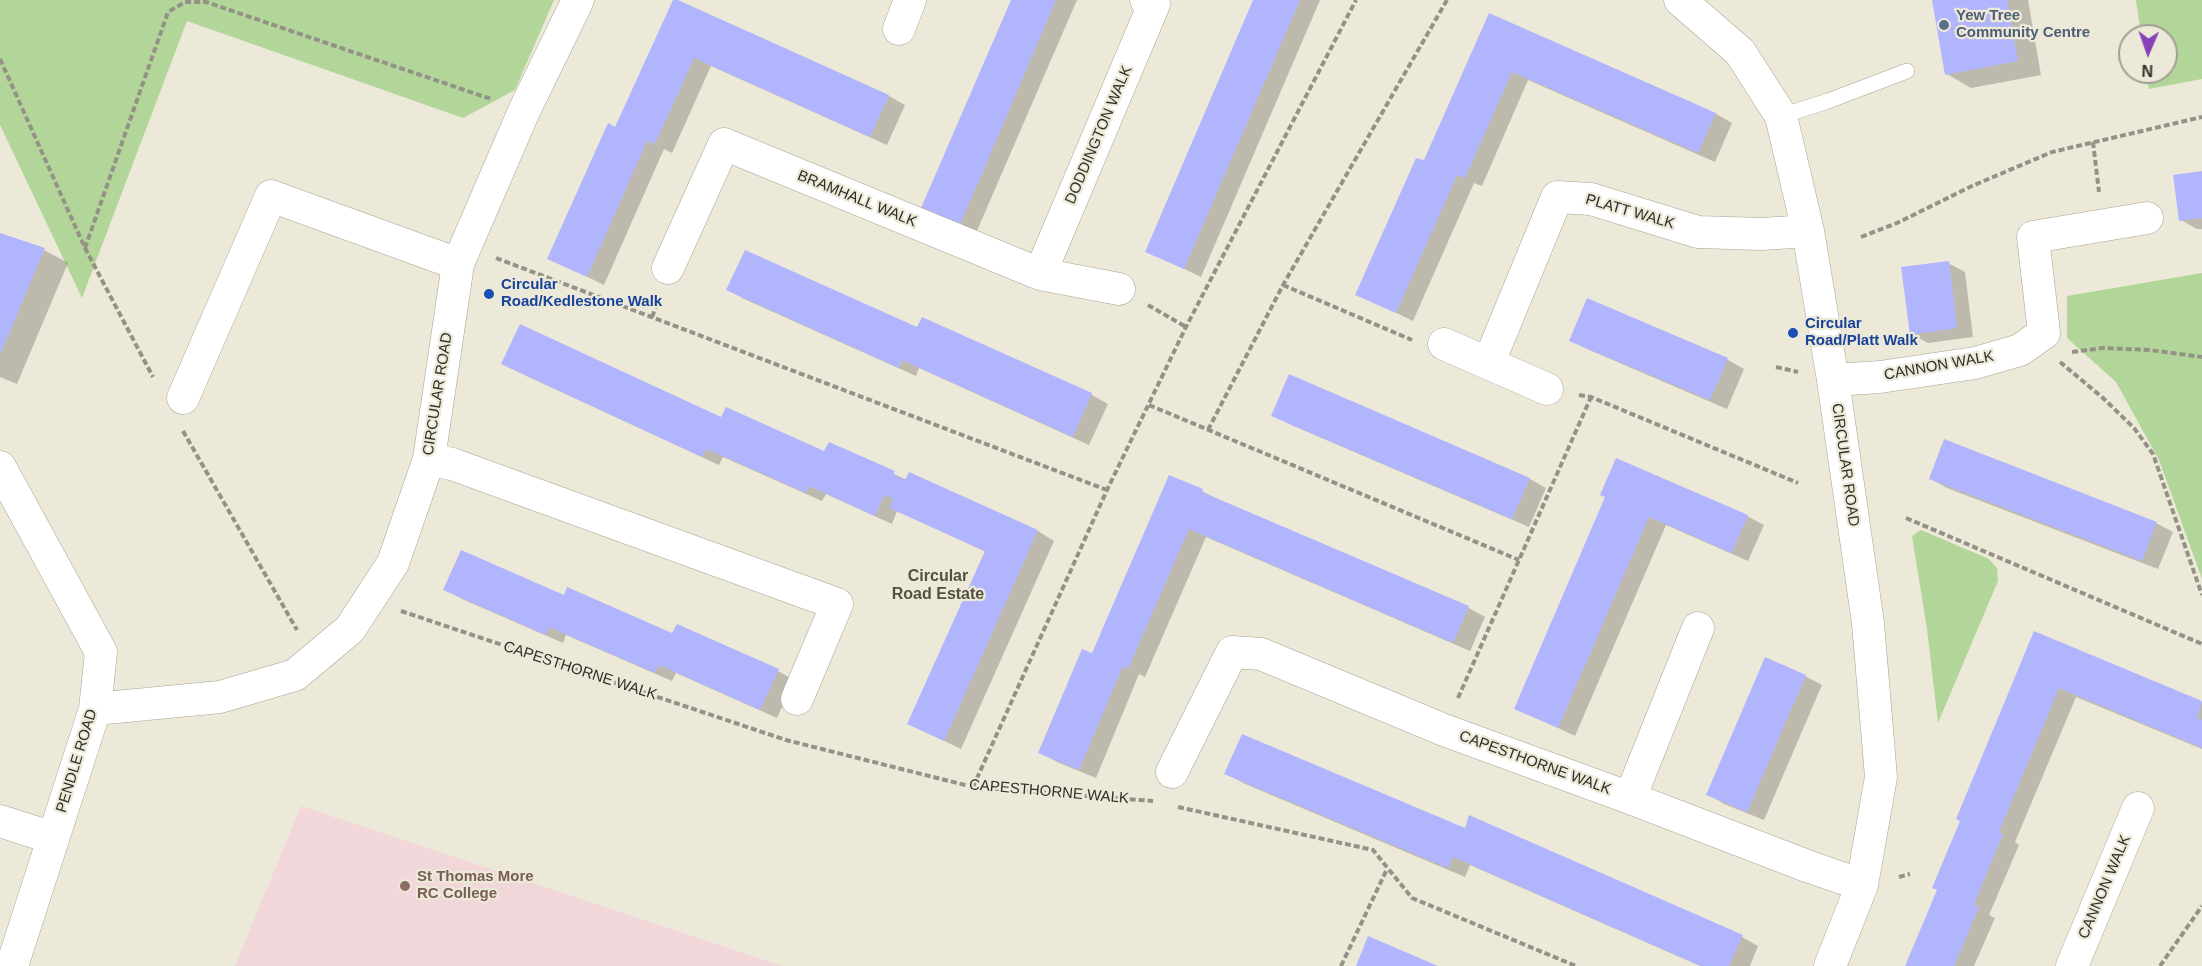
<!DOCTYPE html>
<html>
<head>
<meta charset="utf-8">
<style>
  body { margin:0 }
  #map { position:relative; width:2202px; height:966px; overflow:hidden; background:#ede9d9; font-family:Arial,sans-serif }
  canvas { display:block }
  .north { position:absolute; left:2118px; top:24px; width:60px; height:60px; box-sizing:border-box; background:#ede9d9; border:2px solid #a19f92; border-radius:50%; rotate:182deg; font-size:16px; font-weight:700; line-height:24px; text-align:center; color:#302f28 }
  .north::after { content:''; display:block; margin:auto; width:21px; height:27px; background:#8743b7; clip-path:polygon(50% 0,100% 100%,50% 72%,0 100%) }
</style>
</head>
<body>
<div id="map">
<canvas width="2202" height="966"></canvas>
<div class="north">N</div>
</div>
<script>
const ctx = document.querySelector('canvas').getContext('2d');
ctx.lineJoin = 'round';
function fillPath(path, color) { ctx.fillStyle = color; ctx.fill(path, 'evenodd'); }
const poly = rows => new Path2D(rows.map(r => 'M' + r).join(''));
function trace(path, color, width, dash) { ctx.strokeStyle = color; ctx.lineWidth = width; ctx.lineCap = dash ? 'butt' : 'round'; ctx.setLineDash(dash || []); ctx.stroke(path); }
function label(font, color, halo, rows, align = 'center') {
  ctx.font = font + ' Arial,sans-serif'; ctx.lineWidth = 4.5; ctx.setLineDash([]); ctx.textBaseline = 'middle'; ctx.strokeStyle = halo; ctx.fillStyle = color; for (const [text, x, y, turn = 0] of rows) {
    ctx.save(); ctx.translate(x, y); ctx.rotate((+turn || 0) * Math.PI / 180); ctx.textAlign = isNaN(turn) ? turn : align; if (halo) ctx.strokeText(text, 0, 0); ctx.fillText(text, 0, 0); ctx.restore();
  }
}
fillPath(poly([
  [301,806,783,966,235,966]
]), '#f2d7da');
fillPath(poly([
  [0,0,554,0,515,90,463,118,187,21,82,298,0,125],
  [2136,0,2202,0,2202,79,2149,89,2146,72,2166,72,2166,36,2141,36],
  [2202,273,2202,579,2159,460,2116,382,2067,338,2067,296],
  [1921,530,1989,559,1997,568,1998,581,1938,723,1927,629,1912,536]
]), '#b2d69a');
fillPath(poly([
  [675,0,889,96,905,105,887,145,711,66,672,153,664,149,604,285,549,258,616,129],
  [1012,0,1077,0,976,233,939,217],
  [1254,0,1320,0,1201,277,1147,251],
  [1933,0,2028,0,2041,75,1971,88,1947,74],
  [1490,15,1716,114,1732,123,1715,162,1528,80,1482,186,1474,183,1413,321,1357,294,1425,162],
  [2202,172,2202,229,2197,229,2181,220],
  [0,235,44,250,68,263,17,384,0,377],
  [1948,263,1965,272,1973,337,1928,343,1911,334],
  [728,290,918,329,923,319,1092,395,1108,404,1089,445,919,368,916,376,744,299],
  [1588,300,1728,360,1744,369,1727,409,1587,349,1571,340],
  [503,364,722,419,825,453,830,444,907,480,910,474,1038,531,1054,541,961,749,909,724,986,552,897,511,892,524,826,494,822,501,723,457,719,465,520,373],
  [1290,376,1530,479,1546,488,1529,527,1289,424,1273,415],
  [1931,479,2156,523,2173,532,2158,569,1947,488],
  [1202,491,1219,500,1469,608,1485,617,1470,651,1206,537,1145,677,1139,674,1096,778,1057,762,1040,752,1093,655],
  [1607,497,1747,516,1764,525,1748,561,1666,525,1575,736,1516,708],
  [445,589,564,597,778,671,794,680,777,718,676,673,672,681,566,635,563,643,462,599],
  [2035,633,2202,702,2202,749,2076,697,2015,842,2019,845,1989,915,1995,918,1974,966,1907,966,1938,890],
  [1805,676,1822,685,1764,820,1724,804,1708,794],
  [1226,773,1466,830,1742,937,1758,946,1750,966,1700,966,1470,865,1465,877,1243,783]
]), '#0003');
fillPath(poly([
  [673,0,678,0,889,95,870,137,694,58,655,144,647,141,587,277,547,259,608,123,615,127],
  [1011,0,1056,0,960,225,921,208],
  [1253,0,1300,0,1184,269,1145,252],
  [1932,0,2007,0,2018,61,1945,75],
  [1489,13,1716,113,1698,153,1512,72,1465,178,1457,175,1396,313,1355,295,1416,158,1424,160],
  [2202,171,2202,218,2179,221,2173,175],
  [0,233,45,248,0,355],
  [745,250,917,327,922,317,1092,393,1073,437,902,360,899,368,726,290],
  [1949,261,1957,328,1910,335,1901,267],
  [1587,298,1728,358,1710,400,1569,341],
  [520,324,721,417,726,407,824,451,829,442,895,471,893,474,905,480,909,472,1038,530,944,741,907,724,985,551,889,508,893,499,884,495,875,516,809,486,806,493,707,449,702,457,501,364],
  [1289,374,1530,478,1512,519,1271,416],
  [1944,439,2157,522,2142,561,1929,479],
  [1616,458,1748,515,1732,553,1649,517,1558,728,1514,709,1605,497,1600,495],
  [1169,475,1203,489,1202,492,1469,606,1453,643,1189,529,1128,669,1123,666,1079,770,1038,753,1082,649,1092,653],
  [461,550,564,595,567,587,672,633,677,624,779,669,760,710,659,665,655,673,549,627,546,635,443,590],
  [2034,631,2202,701,2197,718,2202,720,2202,748,2059,688,1999,832,2003,834,1974,904,1979,907,1954,966,1905,966,1937,890,1932,888,1960,821,1956,819],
  [1765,657,1806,675,1747,812,1706,795],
  [1242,734,1465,828,1469,815,1743,935,1729,966,1701,966,1453,857,1448,868,1224,774],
  [1368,936,1438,966,1356,966]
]), '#b1b5fe');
const service = poly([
  [1781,116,1828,101,1907,71]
]);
const minor = poly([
  [1680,0,1740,52,1781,116,1808,231,1833,380,1868,623,1881,777,1862,885,1830,966],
  [899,29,910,0],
  [668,268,724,144,1040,274,1119,289],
  [1040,274,1154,4,1146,0],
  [1444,344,1547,389],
  [1489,362,1557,197,1591,199,1698,232,1762,234,1808,231],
  [1833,380,1880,377,1975,363,2020,350,2044,333,2033,237,2147,218],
  [183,398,271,196,458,264],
  [429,459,452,464,837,604,797,699],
  [0,467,101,652,95,709,12,966],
  [95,709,220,697,295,675,350,629,393,563,429,459,458,264,524,111,578,0],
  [1172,772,1232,652,1261,654,1444,730,1630,798,1807,866,1862,885],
  [1630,798,1698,628],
  [0,821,53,838],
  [2072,966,2138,808]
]);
trace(service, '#a7a394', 16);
trace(minor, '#a7a394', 33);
trace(poly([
  [0,59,85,248,153,377],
  [2093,142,2099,192],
  [1861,237,1897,223,1972,186,2052,152,2202,117],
  [85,248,168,12,185,2,206,2,491,99],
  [496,258,1107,490],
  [1283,285,1412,340],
  [1148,305,1186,327],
  [652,317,658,301],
  [2072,352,2103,348,2150,350,2202,357],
  [2060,362,2103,398,2134,428,2153,454,2202,595],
  [1776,367,1798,372],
  [1579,395,1591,397,1798,483],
  [1149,405,1519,560],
  [1208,430,1283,285,1447,0],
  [183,431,297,630],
  [1906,518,2202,644],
  [401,611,786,740,973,787,1153,801],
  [1458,698,1591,397],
  [973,787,1107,490,1186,327,1356,0],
  [1178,807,1373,850,1412,898,1576,966],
  [1899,877,1910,874],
  [1341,966,1387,869],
  [2160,966,2202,906]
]), '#949286', 4, [6, 3]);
trace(service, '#fff', 15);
trace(minor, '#fff', 32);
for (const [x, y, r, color] of [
  [1944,25,6,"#5c6f8a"],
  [489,294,6,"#1a4fb4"],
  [1793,333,6,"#1a4fb4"],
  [405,886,6,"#8d6e63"]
]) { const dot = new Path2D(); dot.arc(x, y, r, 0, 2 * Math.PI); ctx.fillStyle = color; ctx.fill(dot); trace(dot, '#ede9d9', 2); }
label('bold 15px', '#4e5e75', '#ede9d9', [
  ["Yew Tree",1956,16],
  ["Community Centre",1956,33]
], 'left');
label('15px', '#302f28', '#ede9d9', [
  ["DODDINGTON WALK",1099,135,-67],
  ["BRAMHALL WALK",857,199,22],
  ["PLATT WALK",1630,212,16],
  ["CANNON WALK",1939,366,-10],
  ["CIRCULAR ROAD",438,394,-81],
  ["CIRCULAR ROAD",1845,465,82],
  ["CAPESTHORNE WALK",580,671,18],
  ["PENDLE ROAD",77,761,-73],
  ["CAPESTHORNE WALK",1535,763,20],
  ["CAPESTHORNE WALK",1049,792,5],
  ["CANNON WALK",2105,887,-67]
]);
label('bold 15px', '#164399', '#ede9d9', [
  ["Circular",501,285],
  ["Road/Kedlestone Walk",501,302],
  ["Circular",1805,324],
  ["Road/Platt Walk",1805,341]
], 'left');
label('bold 15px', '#785e54', '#ede9d9', [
  ["St Thomas More",417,877],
  ["RC College",417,894]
], 'left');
label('bold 16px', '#545143', '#ede9d9', [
  ["Circular",938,577],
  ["Road Estate",938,595]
]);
</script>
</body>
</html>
